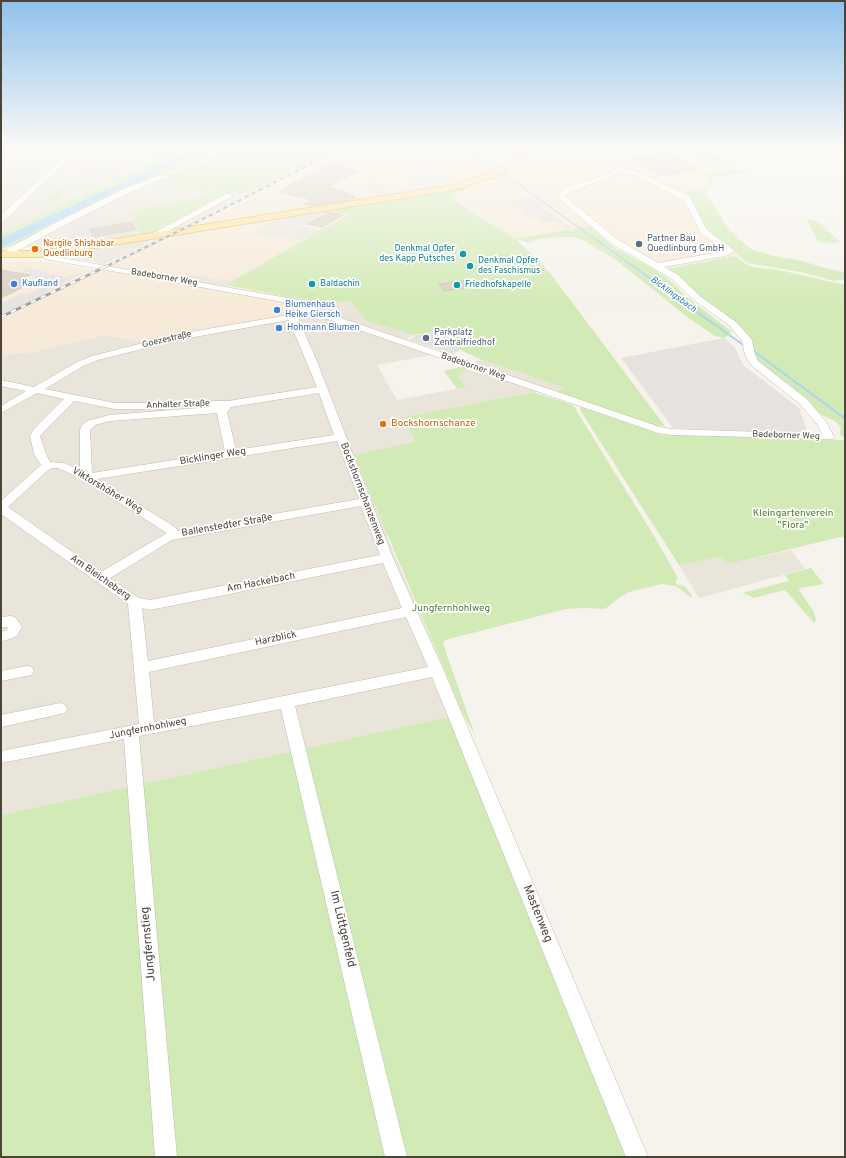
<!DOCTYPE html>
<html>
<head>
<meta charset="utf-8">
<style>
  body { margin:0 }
  #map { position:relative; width:846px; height:1158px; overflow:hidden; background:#f6f3ec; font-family:Overpass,sans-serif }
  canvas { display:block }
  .frame { position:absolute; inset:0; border:2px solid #4b4439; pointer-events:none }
</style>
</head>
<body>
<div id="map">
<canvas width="846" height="1158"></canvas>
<div class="frame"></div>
</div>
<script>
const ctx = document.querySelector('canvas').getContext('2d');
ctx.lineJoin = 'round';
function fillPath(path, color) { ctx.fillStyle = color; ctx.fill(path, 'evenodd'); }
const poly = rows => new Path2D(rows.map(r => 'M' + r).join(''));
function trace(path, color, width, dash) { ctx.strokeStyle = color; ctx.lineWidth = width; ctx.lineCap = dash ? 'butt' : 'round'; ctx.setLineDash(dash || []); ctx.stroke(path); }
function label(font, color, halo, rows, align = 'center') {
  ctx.font = font + ' Overpass,sans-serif'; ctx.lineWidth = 3.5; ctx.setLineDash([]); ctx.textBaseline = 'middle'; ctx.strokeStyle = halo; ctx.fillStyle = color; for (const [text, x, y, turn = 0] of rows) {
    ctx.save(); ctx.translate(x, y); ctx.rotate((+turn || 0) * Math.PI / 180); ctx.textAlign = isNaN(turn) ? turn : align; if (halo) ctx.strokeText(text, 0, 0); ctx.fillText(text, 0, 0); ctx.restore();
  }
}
fillPath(poly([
  [1,148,83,148,60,170,74,171,73,173,125,176,1,233],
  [425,169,450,186,427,190,412,176],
  [151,180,205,193,223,190,246,194,182,228,104,264,60,256,63,252,63,247,33,251,25,245],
  [368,181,391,186,395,184,407,187,411,192,373,198,370,196,375,194,354,189],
  [273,220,324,229,302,241,252,233],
  [192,274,233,281,222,287,184,280],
  [283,295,313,301,315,305,350,301,366,321,413,335,401,343,432,355,377,365,397,400,466,387,458,376,480,359,566,388,555,391,533,392,406,417,415,442,387,537,463,714,1,815,1,355,32,352,105,335,145,343,290,314],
  [791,550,805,569,699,598,679,565,721,557,728,564]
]), '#eae5da');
fillPath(poly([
  [349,148,712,148,745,169,707,172,709,186,705,189,685,191,709,232,740,255,666,269,625,247,599,225,515,239,452,198,450,186,425,169,413,176,427,190,411,192,407,187,395,184,391,186,368,181,354,188,376,194,364,200,366,205,324,229,273,220,253,233,302,241,233,281,192,274,184,280,283,295,290,314,145,343,105,335,32,352,1,355,1,320,101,269,189,227,195,226],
  [14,260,32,263,40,261,93,270,1,316,1,265]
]), '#f7ead8');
fillPath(poly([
  [724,338,735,348,743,365,799,408,808,434,673,428,621,358]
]), '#e6e2dd');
fillPath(poly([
  [83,148,165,148,139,168,120,175,72,173,73,171,59,170]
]), '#f6e3e0');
fillPath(poly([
  [165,148,170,148,140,168,111,180,97,176,93,176,89,179,52,177,57,173,60,173,58,176,81,176,86,174,70,173,120,175,139,168],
  [172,148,189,148,183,153,142,173,1,238,1,233,141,168],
  [197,148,211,148,206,157,201,160,151,180,16,244,1,250,1,248,157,173,186,157],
  [230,148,339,148,246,194,226,191,232,192,153,232,142,234,130,213,145,208,193,200,207,193,224,190,205,193,155,181,192,166],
  [745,169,747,173,713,177,707,192,707,196,729,229,743,243,753,250,778,257,799,260,828,269,845,272,845,279,835,281,801,272,747,263,733,249,706,229,684,191,705,189,709,186,706,172],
  [468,187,475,189,452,193,457,197,452,199,515,239,590,226,612,246,657,271,672,282,684,295,732,332,724,338,715,336,690,319,616,260,583,240,575,237,563,237,538,239,530,243,516,239,550,273,665,426,657,426,555,391,565,388,480,359,460,350,445,330,413,335,366,321,350,301,315,305,313,301,225,285,348,215,331,211,306,215,307,213],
  [57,189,66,190,61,195,64,196,40,208,46,209,37,210],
  [810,219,817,221,840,242,824,243,818,241,807,220],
  [735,256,747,265,752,267,779,270,845,285,845,437,843,437,840,434,841,427,836,422,822,415,757,360,750,337,742,328,702,300,666,269],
  [460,367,469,367,458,376,466,387,457,389,444,371],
  [533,392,573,405,651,531,678,578,675,582,677,585,685,586,692,596,691,598,676,586,662,584,629,592,616,600,605,609,584,608,566,609,445,640,443,644,475,735,463,714,354,455,415,442,405,417],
  [582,407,663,435,845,440,845,536,728,564,721,557,679,565,580,410,580,408],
  [811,568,824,584,800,588,799,590,814,612,816,620,814,623,785,590,754,598,743,593,789,581,785,575],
  [449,717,627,1157,1,1157,1,815]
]), '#d2eab5');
fillPath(poly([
  [111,152,144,154,148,154,118,172,85,171,92,167,86,166],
  [529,197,570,228,567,228,557,221,542,223,534,217,529,218,519,210,521,209,513,204,510,204,504,201],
  [331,211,306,225,281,221,284,219],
  [129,218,132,222,90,229,93,237,138,230,139,233,68,244,66,229,75,226,118,221,117,219],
  [29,268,48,272,46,274,67,277,75,273,82,274,1,316,1,304,22,293,26,295,42,287,24,283,34,276,21,274,23,270],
  [445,330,460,350,453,354,409,340,416,335],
  [61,699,60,707,1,719,1,711]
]), '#e5e3e0');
fillPath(poly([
  [189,148,197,148,186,157,157,173,1,248,1,238,142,173,183,153]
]), '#a9d4f2');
trace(poly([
  [465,148,495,170],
  [501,172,634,267]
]), '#a9d4f2', 1.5);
trace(poly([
  [633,266,746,347],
  [752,350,843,417]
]), '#a9d4f2', 2);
trace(poly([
  [842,416,845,418]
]), '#a9d4f2', 2.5);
const building = poly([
  [667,148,699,171,662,175,631,159,658,154,651,150,667,148],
  [689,148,710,148,711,154,722,161,710,162,689,148],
  [335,163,346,165,343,167,360,171,328,187,344,191,343,192,356,197,351,200,312,206,303,204,312,200,280,192,289,187,286,186,335,163],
  [330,212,343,215,322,227,308,224,330,212],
  [132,222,136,230,93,237,90,229,132,222],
  [1,270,30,275,19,283,29,284,1,298,1,270],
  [467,280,478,285,467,288,444,291,439,284,467,280]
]);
fillPath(building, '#d8cfc1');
trace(building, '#d3c7b4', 1);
const minor = poly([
  [73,148,80,148,4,221,1,221,1,215,73,148],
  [577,148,588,148,597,151,619,163,622,168,639,172,687,195,691,199,707,230,735,251,725,256,664,267,678,275,701,297,736,322,752,340,755,355,758,361,808,400,827,423,834,437,833,439,672,435,658,433,304,311,303,314,297,316,316,359,393,558,444,671,648,1157,626,1157,432,677,295,706,407,1157,385,1157,281,709,139,736,177,1157,155,1157,124,739,1,763,1,751,139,724,128,604,1,514,1,501,41,465,34,454,30,436,34,429,64,399,37,393,1,413,1,406,26,391,1,386,1,380,34,387,77,362,92,356,178,334,283,316,297,310,302,310,300,307,294,304,56,261,45,259,42,253,46,251,49,251,51,255,56,257,299,300,306,303,309,307,660,427,672,429,822,434,817,424,800,404,751,365,745,355,742,341,730,326,695,301,672,279,611,243,560,200,558,194,564,188,611,173,615,169,614,165,605,159,577,148],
  [620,171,635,175,681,199,685,202,701,233,725,251,658,263,617,239,566,197,566,195,570,192,615,175,620,171],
  [289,320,317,387,228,401,213,401,208,404,211,407,109,415,87,421,82,425,80,430,80,470,64,463,50,462,46,454,40,436,74,401,115,409,163,409,168,406,163,403,115,403,45,389,83,366,98,360,178,340,289,320],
  [319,393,334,435,236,450,227,412,231,407,319,393],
  [217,413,225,452,92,473,90,430,95,425,110,421,217,413],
  [337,441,359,499,178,531,175,527,97,479,337,441],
  [53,468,58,468,82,479,167,533,101,572,8,507,48,470,53,468],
  [361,506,380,555,150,600,139,598,110,578,172,540,361,506],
  [383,563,402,608,148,661,142,608,150,610,383,563],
  [406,617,428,667,154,722,149,672,406,617],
  [159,176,162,178,161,179,129,193,67,224,15,252,10,257,7,257,3,255,9,248,61,220,123,189,159,176],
  [226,194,229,194,233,196,157,237,154,237,150,235,226,194],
  [11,616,16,618,22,627,17,636,1,642,1,632,7,630,8,627,1,627,1,617,11,616],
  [27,666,32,667,34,671,32,675,1,681,1,671,27,666],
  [60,703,65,705,67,709,65,713,1,727,1,715,60,703]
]);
const major = poly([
  [532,148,542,148,495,177,454,190,39,257,1,257,1,251,39,251,453,185,489,173,532,148]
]);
trace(minor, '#c2bbae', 1);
trace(major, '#e6c16a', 2);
fillPath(minor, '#fff');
fillPath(major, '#ffe39c');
const railFar1 = poly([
  [105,267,195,223,342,148]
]);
const rail = poly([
  [1,317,107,266]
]);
trace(railFar1, '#9a9a9a', 2.5);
trace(rail, '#9a9a9a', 3);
trace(railFar1, '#fff', 1.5, [4]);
trace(rail, '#fff', 2, [5.5]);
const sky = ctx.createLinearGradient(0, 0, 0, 310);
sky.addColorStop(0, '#8fc1ec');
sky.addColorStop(0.48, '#fbfaf6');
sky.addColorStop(1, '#fbfaf600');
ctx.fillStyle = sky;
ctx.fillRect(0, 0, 846, 310);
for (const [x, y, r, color] of [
  [639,244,4,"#5c6f8a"],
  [35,249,4,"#e8710a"],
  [463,254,4,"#0f9aa8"],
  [470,266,4,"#0f9aa8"],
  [14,284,4,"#3f7fe0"],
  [312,284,4,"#0f9aa8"],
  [457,285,4,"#0f9aa8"],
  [277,310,4,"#3f7fe0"],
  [279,328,4,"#3f7fe0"],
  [426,338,4,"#5c6f8a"],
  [383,424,4,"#e8710a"]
]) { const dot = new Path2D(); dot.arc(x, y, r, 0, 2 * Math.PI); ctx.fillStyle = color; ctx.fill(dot); trace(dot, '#fff', 1.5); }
label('9px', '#4e5e75', '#fff', [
  ["Partner Bau",647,239],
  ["Quedlinburg GmbH",647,249],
  ["Parkplatz",434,333],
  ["Zentralfriedhof",434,343]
], 'left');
label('9px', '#c56008', '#fff', [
  ["Nargile Shishabar",43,244],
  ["Quedlinburg",43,254]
], 'left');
label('9px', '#0d838f', '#fff', [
  ["Denkmal Opfer",455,249,"right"],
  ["des Kapp Putsches",455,259,"right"],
  ["Denkmal Opfer",478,261],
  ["des Faschismus",478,271],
  ["Baldachin",320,284],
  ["Friedhofskapelle",465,285]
], 'left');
label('9px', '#4b4439', '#fff', [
  ["Badeborner Weg",164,278,10],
  ["Goezestraße",167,340,-13],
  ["Badeborner Weg",473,367,19],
  ["Anhalter Straße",178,405,-2],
  ["Badeborner Weg",786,436,2]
]);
label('9px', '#366cbe', '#fff', [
  ["Kaufland",22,284],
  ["Blumenhaus",285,305],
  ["Heike Giersch",285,315],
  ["Hohmann Blumen",287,328]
], 'left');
label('italic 9px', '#2e7ab2', '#fff', [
  ["Bicklingsbach",673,295,36]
]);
label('10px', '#c56008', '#fff', [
  ["Bockshornschanze",391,424]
], 'left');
label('10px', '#4b4439', '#fff', [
  ["Bicklinger Weg",213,457,-9],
  ["Viktorshöher Weg",107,491,31],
  ["Bockshornschanzenweg",362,494,69],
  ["Ballenstedter Straße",227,526,-10],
  ["Am Bleicheberg",100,578,35],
  ["Am Hackelbach",261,583,-11],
  ["Harzblick",276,639,-12],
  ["Jungfernhohlweg",148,729,-11]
]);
label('10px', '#4a7f2a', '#fff', [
  ["Kleingartenverein",793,514],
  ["\"Flora\"",793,526],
  ["Jungfernhohlweg",451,609]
]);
label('12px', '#4b4439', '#fff', [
  ["Mastenweg",537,914,68],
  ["Im Lüttgenfeld",342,929,77],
  ["Jungfernstieg",149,944,-95]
]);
</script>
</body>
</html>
